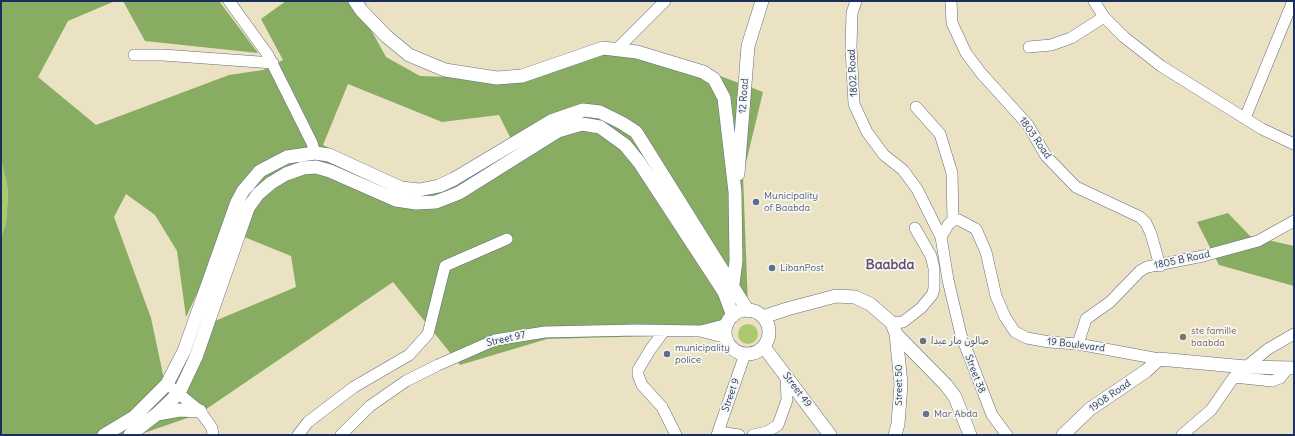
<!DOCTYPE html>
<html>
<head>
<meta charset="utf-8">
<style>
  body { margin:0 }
  #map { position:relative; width:1295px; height:436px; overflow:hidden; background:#eae2c2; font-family:Delius,sans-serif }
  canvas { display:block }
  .frame { position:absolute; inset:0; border:2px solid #1b2f5e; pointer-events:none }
</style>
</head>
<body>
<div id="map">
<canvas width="1295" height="436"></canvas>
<div class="frame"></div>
</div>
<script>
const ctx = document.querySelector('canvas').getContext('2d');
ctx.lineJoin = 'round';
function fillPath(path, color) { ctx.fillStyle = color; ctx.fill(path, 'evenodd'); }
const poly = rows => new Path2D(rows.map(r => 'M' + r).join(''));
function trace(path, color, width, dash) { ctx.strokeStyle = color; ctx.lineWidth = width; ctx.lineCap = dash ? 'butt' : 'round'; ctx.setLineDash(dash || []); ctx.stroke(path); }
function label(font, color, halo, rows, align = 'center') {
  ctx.font = font + ' Delius,"Playpen Sans Arabic",sans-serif'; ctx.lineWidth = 3.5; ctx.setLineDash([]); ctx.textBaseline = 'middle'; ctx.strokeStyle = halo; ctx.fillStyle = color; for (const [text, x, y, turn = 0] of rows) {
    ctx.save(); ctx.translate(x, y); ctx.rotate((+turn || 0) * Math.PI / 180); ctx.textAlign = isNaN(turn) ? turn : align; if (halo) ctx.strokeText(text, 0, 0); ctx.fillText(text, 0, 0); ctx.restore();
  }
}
fillPath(poly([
  [1,159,7,184,8,197,6,223,1,238],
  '738 334a10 10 0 1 1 20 0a10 10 0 1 1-20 0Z'
]), '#abc86e');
fillPath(poly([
  [1,1,115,1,68,21,38,77,96,125,229,75,263,70,283,60,261,19,286,1,355,1,386,57,420,76,476,78,558,64,636,48,712,73,763,92,743,175,748,306,720,334,547,339,460,365,393,282,199,414,138,435,1,435,1,238,6,223,8,197,7,184,1,159],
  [348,84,442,122,499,115,517,151,452,183,404,186,323,145],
  [126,194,155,215,177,251,186,317,227,230,291,256,296,287,191,331,164,379,151,318,114,217],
  [123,1,219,1,258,53,145,41],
  [1228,213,1250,236,1294,246,1294,286,1219,265,1197,222]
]), '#88ac61');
const minor = poly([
  [229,1,268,55,312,143,315,153],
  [856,1,852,13,851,47,854,104,867,132,884,155,903,170,917,189,941,237,948,280,961,335,992,415,1007,435],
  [951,1,952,23,966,53,981,73,1028,125,1046,156,1076,187,1140,217,1146,223,1151,234,1160,266],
  [1094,1,1104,17,1124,37,1161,66,1262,129,1294,144],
  [1029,47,1051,45,1071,38,1104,17],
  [618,48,665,1],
  [134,55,163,55,273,63],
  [916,107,940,134,952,173,953,220],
  [1245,118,1293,1],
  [941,237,948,225,953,220,959,220,976,229,986,252,996,296,1005,317,1015,332,1027,338,1049,342,1078,344,1159,359],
  [892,323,903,322,921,308,932,295,934,289,934,268,931,256,915,228],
  [664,331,650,350,638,370,638,375,642,385,662,407,676,435],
  [701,331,728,324],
  [1078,344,1086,319,1110,302,1140,271,1147,267,1203,256,1258,241,1294,221],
  [1246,367,1268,349,1294,334],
  [167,384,200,411,212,428,213,435],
  [718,432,739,435],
  [298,435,308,422,354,387,409,355,428,334,445,266,507,239],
  [341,435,370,406,406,381,438,365,495,340,545,332,638,330,700,331,727,338],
  [717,435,745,354],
  [753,435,767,432,778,425,787,400,786,375],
  [1182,435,1211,410,1234,377,1272,381,1280,378,1287,369]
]);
const major = poly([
  [355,1,361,10,386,36,409,55,445,70,497,78,522,76,603,48,637,52,703,72,714,79,724,98,735,192,736,261,733,284,730,287],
  [738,174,748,46,762,1],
  '725 332a22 22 0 1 1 44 0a22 22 0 1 1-44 0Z',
  [763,317,787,309,836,296,855,297,870,304,892,323,896,334,946,385,955,397,970,435],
  [764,347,830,435],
  [157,414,180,410,200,411],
  [104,435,134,417,167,384,184,351,237,202,243,191,260,171,287,157,315,153,329,155,401,188,419,190,439,186,454,179,551,121,583,110,600,112,622,123,636,132,748,311],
  [130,435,157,414,179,393,196,357,248,208,258,194,271,183,286,174,303,168,316,167,330,171,396,200,416,203,436,202,459,193,558,131,582,124,600,127,625,145,639,162,724,292,733,316],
  [895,435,898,424,901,384,896,334],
  [1063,435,1090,409,1146,371,1159,359,1246,367,1294,368]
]);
trace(minor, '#636e81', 12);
trace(major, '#636e81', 14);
trace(minor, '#fff', 11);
trace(major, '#fff', 13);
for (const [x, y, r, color] of [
  [756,202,4,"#5c6f8a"],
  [772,268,4,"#5c6f8a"],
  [1183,337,4,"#8d6e63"],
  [923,341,4,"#6b7280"],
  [667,354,4,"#5c6f8a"],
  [926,414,4,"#6b7280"]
]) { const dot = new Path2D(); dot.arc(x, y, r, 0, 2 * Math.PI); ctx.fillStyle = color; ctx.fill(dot); trace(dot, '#f6f6f2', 1.5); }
label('10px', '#1b2f5e', '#f6f6f2', [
  ["1802 Road",853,73,-93],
  ["12 Road",744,96,-86],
  ["1803 Road",1035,138,55],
  ["1805 B Road",1182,260,-12],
  ["Street 97",506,339,-13],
  ["19 Boulevard",1076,345,7],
  ["Street 38",975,374,69],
  ["Street 50",899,385,-90],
  ["Street 49",797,390,53],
  ["Street 9",731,395,-71],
  ["1908 Road",1110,396,-35]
]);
label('10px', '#4e5e75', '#f6f6f2', [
  ["Municipality",764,196],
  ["of Baabda",764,208],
  ["LibanPost",780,268],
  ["municipality",675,348],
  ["police",675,360]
], 'left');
label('10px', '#785e54', '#f6f6f2', [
  ["ste famille",1191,331],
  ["baabda",1191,343]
], 'left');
label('10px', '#5b616d', '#f6f6f2', [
  ["صالون مار عبدا",931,341],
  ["Mar Abda",934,414]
], 'left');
label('bold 14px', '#605271', '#f6f6f2', [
  ["Baabda",890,265]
]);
</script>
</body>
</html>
